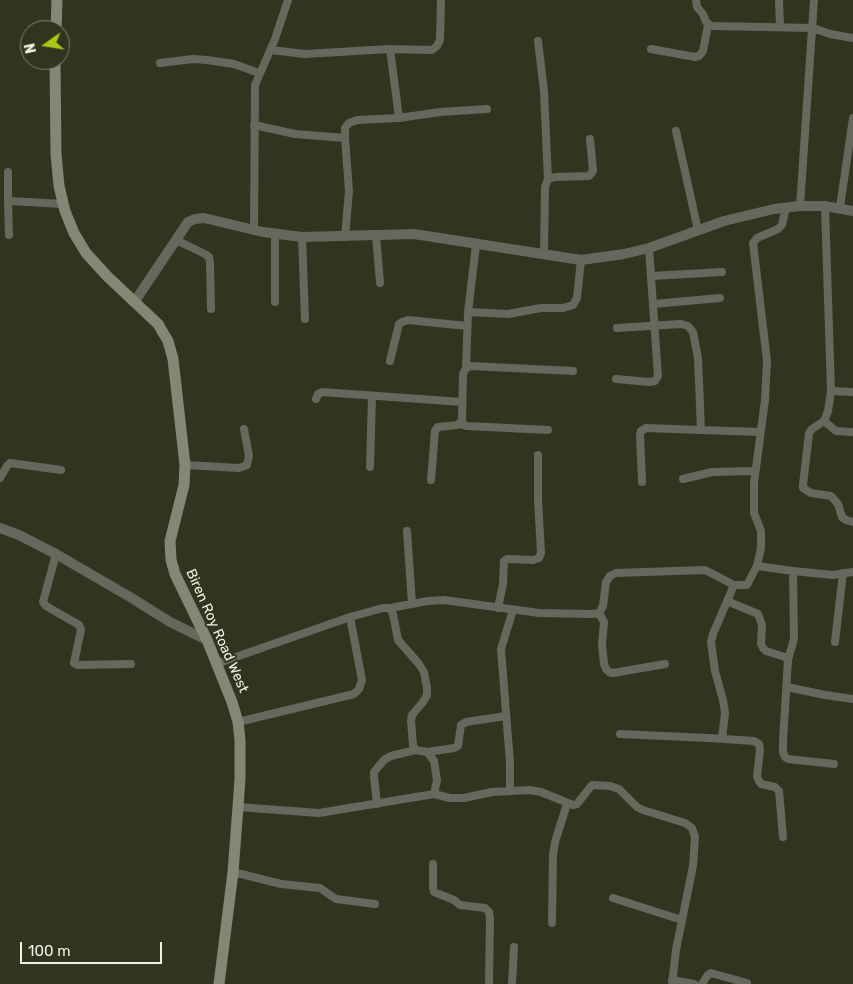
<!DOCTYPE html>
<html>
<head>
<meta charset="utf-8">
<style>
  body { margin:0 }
  #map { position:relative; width:853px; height:984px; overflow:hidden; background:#30351f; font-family:Rubik,sans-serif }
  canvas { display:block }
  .north { position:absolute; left:20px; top:20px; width:50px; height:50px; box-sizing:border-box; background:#30351f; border:1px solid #7c806d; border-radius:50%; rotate:257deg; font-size:14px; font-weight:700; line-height:20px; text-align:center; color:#edf1e3 }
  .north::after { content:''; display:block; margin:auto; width:18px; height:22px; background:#abc616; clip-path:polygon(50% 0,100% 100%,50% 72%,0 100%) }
  .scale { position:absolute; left:20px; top:942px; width:142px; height:22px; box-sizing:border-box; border:2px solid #edf1e3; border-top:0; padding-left:6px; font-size:15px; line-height:18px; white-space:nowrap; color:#edf1e3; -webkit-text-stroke:4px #30351f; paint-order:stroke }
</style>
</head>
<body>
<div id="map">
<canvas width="853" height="984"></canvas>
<div class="north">N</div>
<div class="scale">100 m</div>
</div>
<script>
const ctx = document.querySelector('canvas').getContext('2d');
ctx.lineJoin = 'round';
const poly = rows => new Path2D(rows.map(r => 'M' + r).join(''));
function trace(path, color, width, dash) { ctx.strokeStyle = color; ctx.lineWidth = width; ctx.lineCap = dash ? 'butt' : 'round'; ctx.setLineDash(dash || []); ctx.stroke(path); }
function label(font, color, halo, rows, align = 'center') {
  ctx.font = font + ' Rubik,sans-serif'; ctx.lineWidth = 4; ctx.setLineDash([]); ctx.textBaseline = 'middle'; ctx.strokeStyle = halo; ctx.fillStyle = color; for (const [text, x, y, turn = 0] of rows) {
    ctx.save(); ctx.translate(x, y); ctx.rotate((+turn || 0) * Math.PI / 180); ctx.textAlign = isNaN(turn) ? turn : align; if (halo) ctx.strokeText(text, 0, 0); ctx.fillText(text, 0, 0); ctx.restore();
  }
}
trace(poly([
  [696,0,697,7,703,14,706,22,712,26,813,28,830,34,853,38],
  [779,0,780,26],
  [538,41,544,91,548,179],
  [390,49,432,50,437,46,440,40,441,0],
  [651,49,695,57,699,56,703,51,708,25],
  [271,50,305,54,390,49,399,118],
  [160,63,193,59,207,60,234,64,259,73],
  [254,125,295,134,345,138],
  [676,131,698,230],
  [8,172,8,201,63,204],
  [8,201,9,235],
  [800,206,814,0],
  [825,206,831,391,828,411,824,421,812,429,809,433,803,485,803,488,811,493,831,496,838,504,842,517,846,520,853,522],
  [840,207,853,118],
  [254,231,255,85,275,39,288,0],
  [376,235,380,283],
  [302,237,305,319],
  [345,237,349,191,345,138,345,128,349,123,357,120,399,118,440,112,487,109],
  [176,240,205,254,209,257,210,263,211,309],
  [544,253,545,187,548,179,555,177,589,176,593,171,590,139],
  [652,276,722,272],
  [275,302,275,234],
  [654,304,720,298],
  [468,312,508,314,541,308,563,308,573,305,577,298,581,260],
  [617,328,681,324,688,326,693,332,698,358,701,430,759,432],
  [390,361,399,324,402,322,408,320,467,326],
  [466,368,468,312,476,245],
  [616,379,650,382,655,381,658,376,649,248],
  [831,391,853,392],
  [316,399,318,394,322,392,462,402],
  [824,421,836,431,853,432],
  [548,430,467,426,463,425,462,420,463,374,466,368,471,366,573,371],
  [185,465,239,468,247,465,249,456,244,429],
  [370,467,372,396],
  [0,478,7,466,10,463,61,470],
  [683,479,712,472,754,471],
  [431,480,435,431,438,427,458,425,462,420],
  [642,482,640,434,641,431,646,428,701,430],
  [407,531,412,603],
  [56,554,43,602,46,606,79,625,81,630,74,663,77,665,131,664],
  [757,566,793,571,833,575,853,572],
  [727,601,758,614,762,625,761,644,763,648,766,651,785,657,788,660,783,741,783,752,785,757,788,759,834,764],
  [390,608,428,601,444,600,539,613,592,614,599,613,603,606,606,582,610,576,616,573,705,570,734,585,747,585,757,566,761,548,761,531,754,513,754,483,765,400,767,361,753,243,757,238,778,229,782,225,786,207],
  [498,608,503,584,504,561,507,559,533,560,539,558,541,553,538,499,538,455],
  [599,613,604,622,602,645,604,664,606,669,609,672,613,673,665,664],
  [835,642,843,573],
  [788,660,794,639,793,571],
  [216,664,350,617,383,608,390,608,393,614,398,640,419,664,424,672,427,688,427,695,423,702,412,715,411,721,413,745,415,750,427,752,434,761,437,780,434,794,319,813,238,807],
  [787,687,825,695,853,699],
  [238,722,354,694,359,689,362,680,350,617],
  [620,734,708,738,754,741,759,744,760,750,757,776,759,781,761,784,775,787,779,791,783,837],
  [722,739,725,713,723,700,715,671,711,642,713,634,734,585],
  [427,752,454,748,458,746,461,725,466,722,506,716],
  [510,789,510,763,501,649,513,610],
  [434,794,450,798,464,798,492,792,530,790,541,792,573,805,577,804,592,785,610,786,619,789,637,807,643,810,685,823,692,828,695,837,693,866,676,950,672,984],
  [377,804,374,777,374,772,384,760,391,756,415,750],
  [433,864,433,888,434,892,454,900,460,905,485,908,489,912,490,918,489,984],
  [233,872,281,884,320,888,336,899,375,904],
  [613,898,682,920],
  [552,923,553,855,555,842,567,804],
  [672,980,694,984],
  [512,984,514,947],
  [702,984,707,976,711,973,747,983]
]), '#66685e', 8);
trace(poly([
  [135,301,188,222,195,219,204,218,263,232,302,237,414,234,581,260,624,254,649,248,724,221,774,209,800,206,825,206,853,211],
  [0,528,19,535,56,554,130,597,170,622,207,640]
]), '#66685e', 10);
trace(poly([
  [56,30,57,0],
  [55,60,56,154,59,186,65,211,74,233,86,253,108,277,158,324,168,341,173,359,185,465,184,485,170,541,171,560,175,574,207,640,232,702,238,722,240,740,240,779,238,807,233,872,219,984]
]), '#828776', 11);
label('14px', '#edf1e3', '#30351f', [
  ["Biren Roy Road West",217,631,66]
]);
</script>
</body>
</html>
